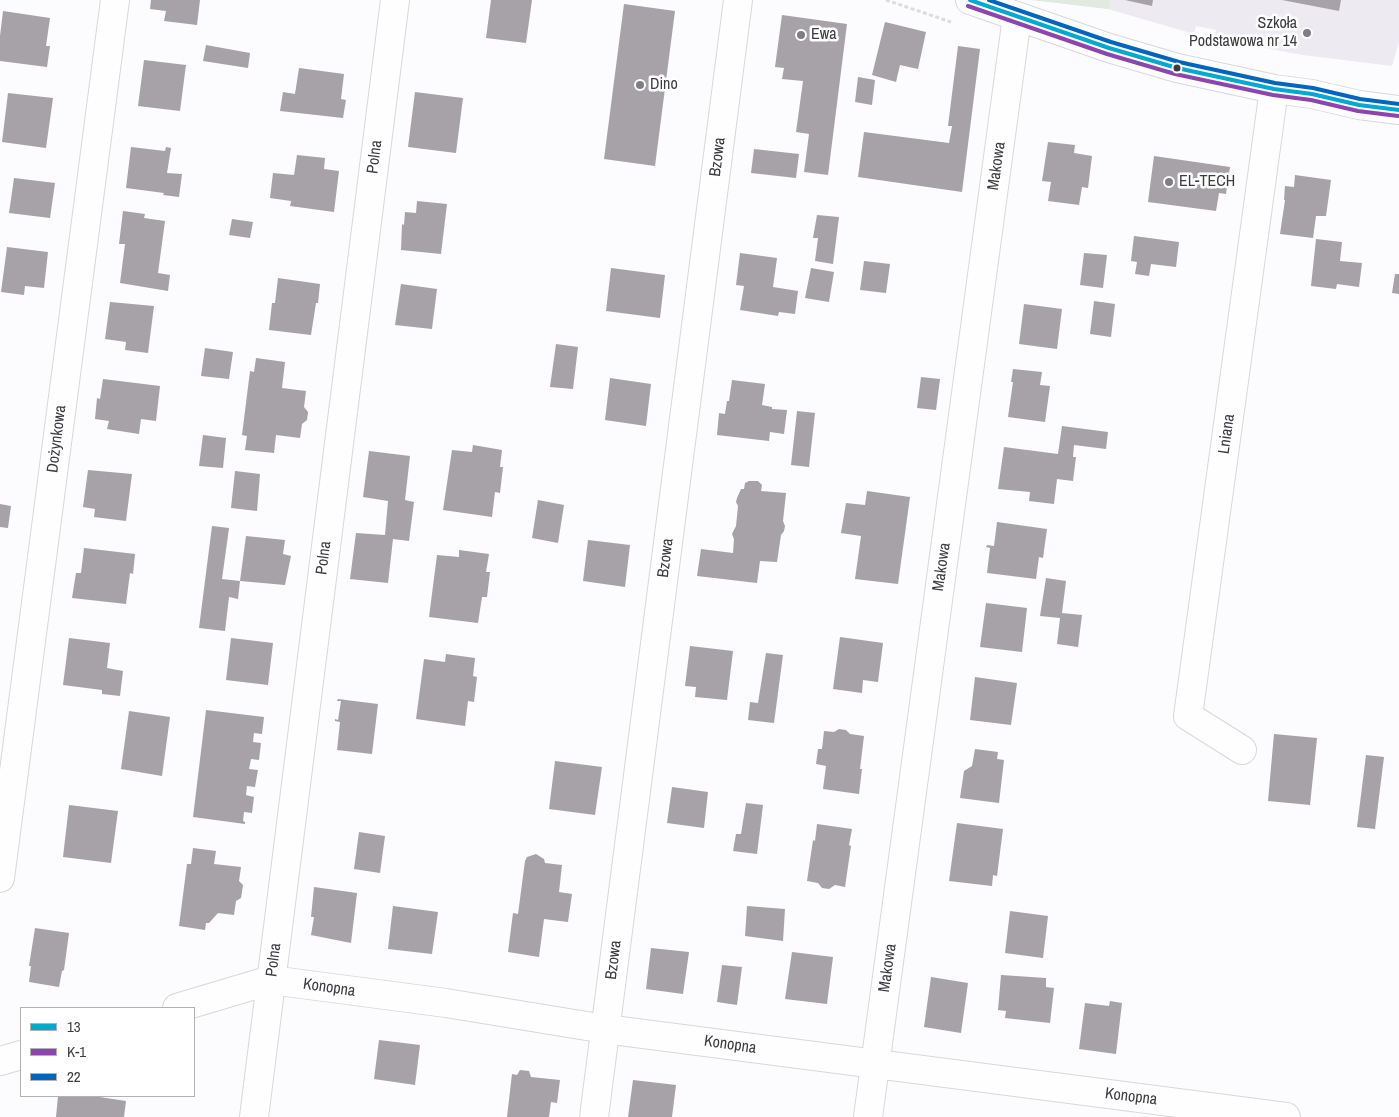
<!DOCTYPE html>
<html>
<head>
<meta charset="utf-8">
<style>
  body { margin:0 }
  #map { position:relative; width:1399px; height:1117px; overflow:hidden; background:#fcfbfd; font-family:"Archivo Narrow",sans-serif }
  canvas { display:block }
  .legend { position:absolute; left:20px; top:1007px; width:175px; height:90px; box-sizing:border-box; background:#fff; border:1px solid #b1b1b3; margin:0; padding:6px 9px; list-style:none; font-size:15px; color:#3d3b42 }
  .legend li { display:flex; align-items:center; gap:10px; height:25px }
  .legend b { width:25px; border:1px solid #b1b1b3 }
</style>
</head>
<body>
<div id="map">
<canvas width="1399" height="1117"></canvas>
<ul class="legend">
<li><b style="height:6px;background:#00a9ce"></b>13</li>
<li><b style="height:6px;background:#8e44ad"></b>K-1</li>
<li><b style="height:6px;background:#0065bd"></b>22</li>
</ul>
</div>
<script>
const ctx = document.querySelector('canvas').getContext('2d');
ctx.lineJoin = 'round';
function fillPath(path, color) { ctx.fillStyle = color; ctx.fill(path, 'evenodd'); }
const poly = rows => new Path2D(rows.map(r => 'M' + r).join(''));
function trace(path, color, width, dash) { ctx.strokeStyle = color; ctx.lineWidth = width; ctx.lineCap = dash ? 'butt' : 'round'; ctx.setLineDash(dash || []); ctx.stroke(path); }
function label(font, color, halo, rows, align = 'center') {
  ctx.font = font + ' "Archivo Narrow",sans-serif'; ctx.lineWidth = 5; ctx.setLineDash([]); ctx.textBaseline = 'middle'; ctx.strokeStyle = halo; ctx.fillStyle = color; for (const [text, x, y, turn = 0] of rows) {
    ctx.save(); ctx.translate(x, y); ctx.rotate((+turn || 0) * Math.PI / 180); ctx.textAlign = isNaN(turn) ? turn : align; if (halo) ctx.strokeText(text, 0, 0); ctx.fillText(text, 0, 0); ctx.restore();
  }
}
fillPath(poly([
  [1032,0,1399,0,1399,42,1392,66,1303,55,1247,45,1214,38,1216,30,1196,26,1194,34,1108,9]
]), '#edebf1');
fillPath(poly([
  [1032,0,1110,0,1109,9]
]), '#e0eade');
fillPath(poly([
  [151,0,200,0,197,25,164,21,166,11,150,9],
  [491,0,532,0,526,43,486,38],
  [1125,0,1153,0,1152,6],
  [1282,0,1341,0,1339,11],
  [624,4,675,11,655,166,604,159],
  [3,11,50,18,46,46,50,46,47,67,0,61,0,36],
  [782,15,847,24,828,175,804,172,809,134,796,132,803,81,782,79,784,68,775,67],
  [885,22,926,32,918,69,900,65,896,82,872,75],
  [206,45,250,53,248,68,203,61],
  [958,46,980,49,962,192,858,177,864,132,949,143,952,126,948,126],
  [144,60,186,65,180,111,138,106],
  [299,68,344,74,341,99,346,100,343,118,280,111,283,92,295,94],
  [858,77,875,80,872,105,855,102],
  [415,92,463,98,456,153,408,147],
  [8,93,53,98,46,148,2,142],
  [1048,142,1075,145,1074,153,1092,156,1088,188,1082,187,1079,205,1048,201,1051,182,1042,181],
  [131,147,165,151,166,147,171,148,167,173,182,174,179,197,163,195,164,193,126,188],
  [754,149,799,154,796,178,751,173],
  [297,155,325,158,324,169,339,171,334,212,290,206,291,201,270,198,273,173,294,175],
  [1154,156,1230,167,1226,194,1219,193,1216,211,1148,202],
  [1295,175,1331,180,1326,216,1316,216,1313,238,1280,234,1285,200,1284,200,1285,186,1294,187],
  [14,178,55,183,50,218,9,213],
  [417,201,447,204,441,254,401,250,402,224,404,225,405,212,416,213],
  [123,211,145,214,144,218,165,221,158,273,170,275,168,291,120,283,125,244,119,244],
  [817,215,839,217,833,264,815,261,818,238,813,238],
  [232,219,253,222,250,238,229,235],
  [1134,236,1179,242,1176,267,1151,264,1149,276,1135,274,1137,262,1131,261],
  [1316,239,1342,242,1340,261,1362,263,1359,287,1337,284,1336,289,1311,286],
  [7,247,48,252,44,288,25,286,24,295,1,292],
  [740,253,777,258,773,287,798,291,795,314,779,312,778,316,740,310,744,286,736,285],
  [1084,253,1107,255,1103,288,1080,285],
  [864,261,890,264,886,293,860,290],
  [611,268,665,275,660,318,606,311],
  [811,268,834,272,829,302,805,298],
  [1395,274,1399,274,1399,294,1392,293],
  [278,278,320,284,318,303,316,303,311,335,269,330,272,303,275,303],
  [401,284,437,289,432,329,395,325],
  [1094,301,1115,304,1111,337,1090,334],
  [110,302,154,306,148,353,125,350,126,342,105,339],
  [1024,304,1062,309,1057,349,1019,344],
  [556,344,578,347,573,389,550,387],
  [205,348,233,352,229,379,201,376],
  [256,358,285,362,282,388,306,391,304,407,308,412,307,420,302,424,300,438,276,435,274,453,245,450,247,436,242,435,250,371,254,372],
  [1013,369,1042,372,1040,385,1050,386,1045,422,1008,417,1013,382,1011,382],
  [921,377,940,379,936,410,917,408],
  [610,378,651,384,646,426,605,420],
  [103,379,160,386,156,421,141,419,139,434,107,429,109,421,95,419,97,398,100,399],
  [732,380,765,384,762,405,772,407,772,409,787,410,784,434,770,432,769,441,717,435,719,413,725,414,727,401,729,401],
  [797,411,815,413,809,467,791,465],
  [1062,426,1108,432,1106,449,1074,445,1073,457,1076,457,1073,481,1057,479,1054,504,1029,501,1030,492,998,489,1004,447,1058,454],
  [203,435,226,438,223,468,199,466],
  [473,445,502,450,500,467,503,467,500,493,495,492,492,517,443,510,452,450,472,452],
  [369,451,410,456,405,500,414,502,409,541,393,539,388,583,350,579,356,533,385,535,388,501,363,497],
  [88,470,132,474,126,521,94,517,95,509,83,507],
  [235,471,260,474,257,511,231,508],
  [749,481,758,481,762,485,761,491,786,493,783,521,785,526,784,531,781,535,777,562,760,561,757,583,697,576,701,549,733,553,734,539,732,534,736,526,738,506,736,502,737,498,741,489,744,489,745,483],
  [867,491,910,497,898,584,855,579,861,536,841,533,846,503,865,505],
  [538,500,564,505,558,543,532,538],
  [0,504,11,506,8,528,0,527],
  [997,522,1047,529,1043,558,1039,557,1036,579,987,573,990,548,986,547,987,545,994,546],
  [212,526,229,528,222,579,240,581,246,536,285,540,283,554,291,556,285,585,240,581,238,599,229,597,225,631,199,628],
  [588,540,630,545,625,587,583,581],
  [84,548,135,554,133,574,130,573,126,604,72,598,76,573,81,573],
  [459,550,489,554,486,572,490,572,487,597,482,597,478,623,429,617,437,555,459,557],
  [1046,578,1066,581,1062,613,1082,615,1078,647,1057,644,1060,618,1040,616],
  [986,603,1027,608,1022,652,980,647],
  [840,637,883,643,878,682,863,680,862,693,833,689],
  [69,638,110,643,107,668,123,671,120,696,102,694,102,690,63,685],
  [231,638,273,643,268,685,226,680],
  [690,646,733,651,727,700,695,697,696,687,685,686],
  [766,653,783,655,774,723,748,720,750,702,758,703],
  [446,654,475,658,473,676,477,677,474,702,468,701,465,726,416,719,424,659,445,662],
  [975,677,1017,683,1011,725,970,720],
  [338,699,378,704,372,754,337,750,340,722,335,721,335,719,338,720,341,701,337,701],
  [206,710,264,717,262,734,254,733,253,742,261,743,259,760,251,759,249,769,258,770,255,787,247,786,246,795,254,797,252,813,244,812,243,821,245,822,245,824,193,817],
  [129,711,170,717,162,776,121,769],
  [839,729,846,730,850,734,864,736,860,769,862,769,859,794,823,789,826,766,816,764,818,749,822,749,824,731,834,732],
  [1274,734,1317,738,1310,805,1268,801],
  [975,749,998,752,997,759,1004,760,999,803,960,798,964,771,972,766],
  [1366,755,1384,757,1375,829,1357,827],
  [555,761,602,767,595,815,549,809],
  [672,787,708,792,704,828,667,823],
  [746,803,763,805,757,854,733,851,736,834,741,834],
  [69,805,118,811,111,863,63,857],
  [957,823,1003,829,997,876,993,875,992,886,949,881],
  [817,824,852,829,849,845,851,846,845,887,835,885,829,889,822,888,818,883,807,881,813,840,815,841],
  [359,832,385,836,380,873,354,869],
  [193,848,216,851,214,864,241,867,239,881,243,885,241,898,236,901,234,915,218,913,209,923,206,923,205,930,179,926,187,864,191,864],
  [536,854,544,859,545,863,562,865,559,892,572,894,568,922,544,919,539,957,508,952,513,913,518,914,525,861,527,857],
  [314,887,357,893,351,943,311,935,314,917,311,917],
  [393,906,438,912,432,954,388,949],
  [747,906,785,909,783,941,745,936],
  [1010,911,1048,916,1043,958,1005,953],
  [35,928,69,933,64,970,62,971,59,987,29,982,31,966,29,966],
  [651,948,689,952,683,994,646,989],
  [792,952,833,957,827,1004,785,999],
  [722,965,742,967,737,1005,717,1002],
  [1001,975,1046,978,1046,987,1054,988,1050,1023,1005,1018,1006,1011,998,1010],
  [931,977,968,983,961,1033,924,1027],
  [1110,1001,1122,1003,1116,1054,1079,1049,1085,1003,1109,1006],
  [379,1040,420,1045,415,1085,374,1079],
  [520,1070,529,1071,531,1077,560,1080,557,1103,551,1102,549,1117,507,1117,512,1074,517,1075],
  [633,1080,676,1085,672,1117,628,1117],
  [58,1096,93,1096,126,1101,124,1117,56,1117]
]), '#a6a2a8');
const minor = poly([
  [1242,750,1188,716,1274,89],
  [0,878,115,0],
  [177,1008,271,980,446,1003,605,1029,1286,1117],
  [0,1061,21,1055],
  [254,1117,395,0],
  [594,1117,738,0],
  [868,1117,1017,17]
]);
const major = poly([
  [970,0,1109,48,1177,68,1274,89,1312,94,1359,105,1399,110]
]);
trace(minor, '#d8d7db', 30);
trace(major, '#d8d7db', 30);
trace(poly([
  [886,0,951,22]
]), '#dddcdd', 3, [4, 2.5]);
trace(minor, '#fffeff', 28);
trace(major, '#fffeff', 28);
trace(poly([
  [970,0,1109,48,1177,68,1274,89,1312,94,1359,105,1399,110]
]), '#00a9ce', 4);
trace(poly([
  [968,6,1107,54,1175,74,1273,95,1311,100,1358,111,1398,116]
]), '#8e44ad', 4);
trace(poly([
  [989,0,1111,42,1179,62,1275,83,1313,88,1360,99,1399,104]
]), '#0065bd', 4);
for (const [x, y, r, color] of [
  [1307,33,5,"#807e83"],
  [801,35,5,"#807e83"],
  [1177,68,4.5,"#3d3b42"],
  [640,85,5,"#807e83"],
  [1169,182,5,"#807e83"]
]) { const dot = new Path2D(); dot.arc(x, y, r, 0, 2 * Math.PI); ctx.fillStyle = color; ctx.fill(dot); trace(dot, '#fff', 2); }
label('16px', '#3d3b42', '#fff', [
  ["Szkoła",1297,24,"right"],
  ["Podstawowa nr 14",1297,42,"right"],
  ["Ewa",811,35],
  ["Dino",650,85],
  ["EL-TECH",1179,182]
], 'left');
label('16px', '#3d3b42', '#fff', [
  ["Polna",375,157,-83],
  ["Bzowa",718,157,-83],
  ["Makowa",997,166,-82],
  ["Lniana",1227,434,-82],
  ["Dożynkowa",57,439,-83],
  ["Polna",324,558,-83],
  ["Bzowa",666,558,-83],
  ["Makowa",942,567,-82],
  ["Polna",274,960,-83],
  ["Bzowa",614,960,-83],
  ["Makowa",888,968,-82],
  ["Konopna",329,988,8],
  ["Konopna",730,1045,8],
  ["Konopna",1131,1097,7]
]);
</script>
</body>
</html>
